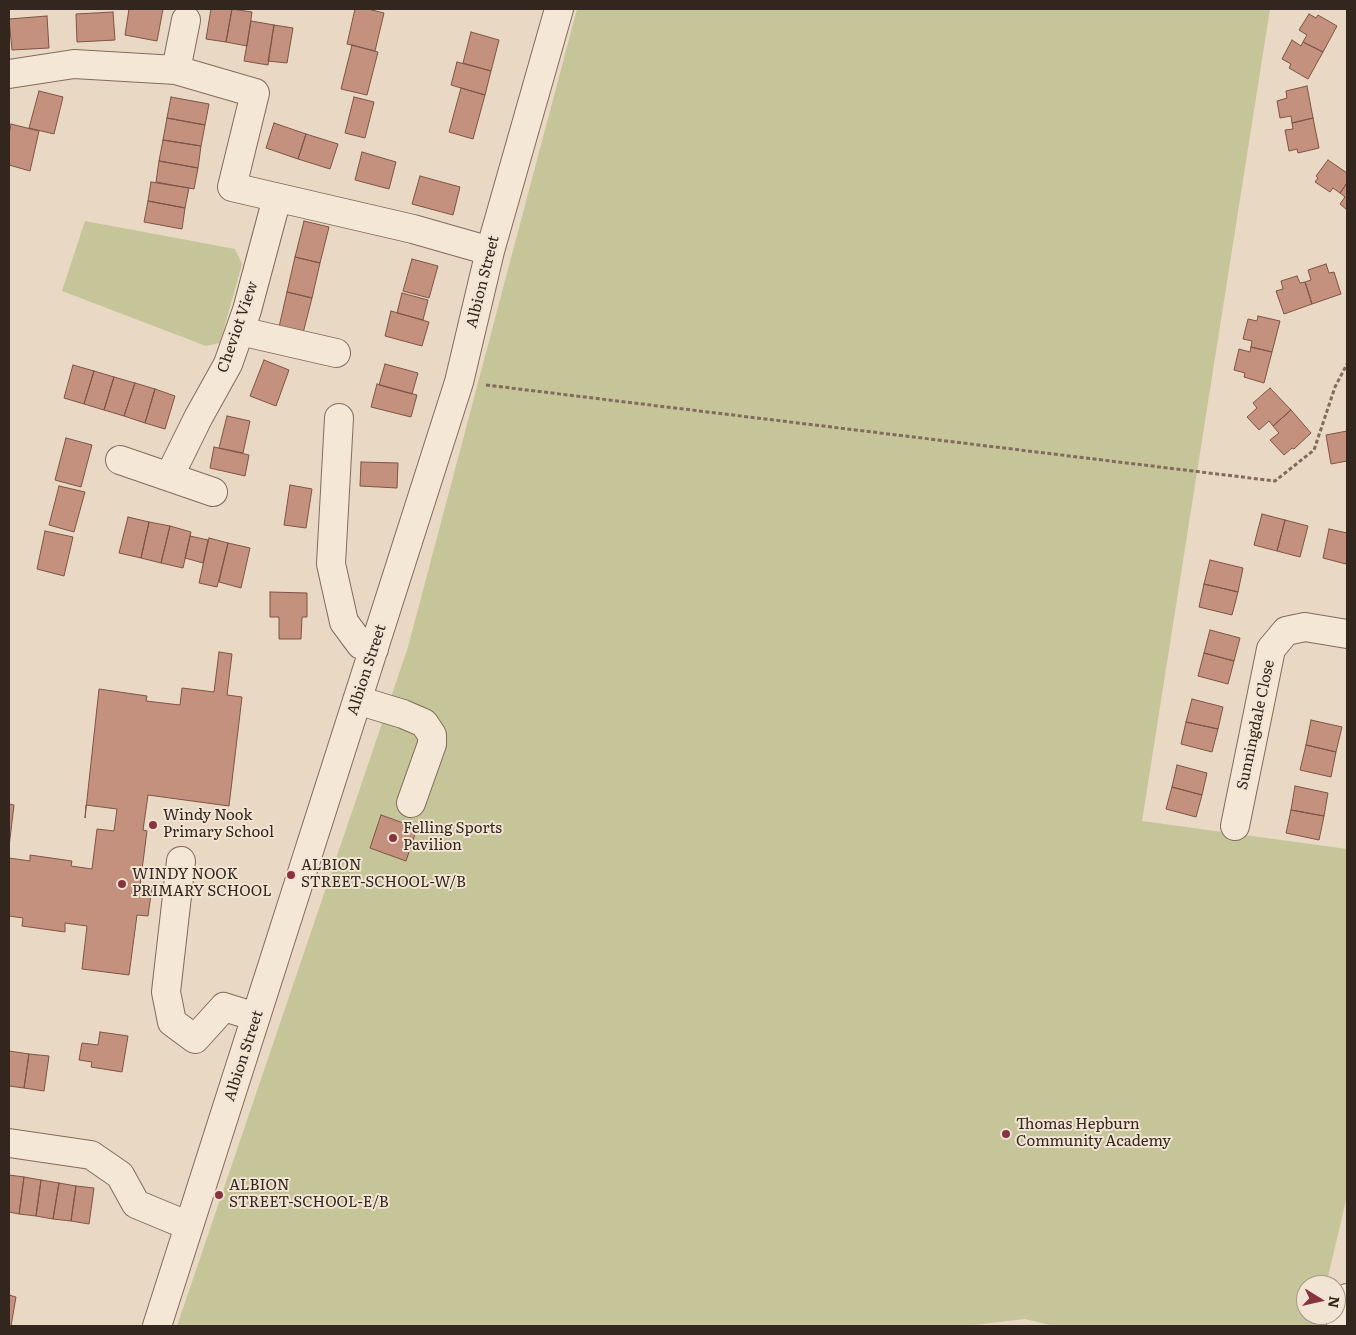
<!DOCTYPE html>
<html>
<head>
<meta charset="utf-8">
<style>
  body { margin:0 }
  #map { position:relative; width:1356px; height:1335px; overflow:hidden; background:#e9d8c4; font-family:Literata,serif }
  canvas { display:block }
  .frame { position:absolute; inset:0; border:10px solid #33261f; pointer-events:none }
  .north { position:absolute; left:1296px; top:1275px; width:50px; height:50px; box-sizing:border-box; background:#f1e4d3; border:1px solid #a5988b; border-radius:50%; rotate:99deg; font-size:14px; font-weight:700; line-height:20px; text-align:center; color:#33261f }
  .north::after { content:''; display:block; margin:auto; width:18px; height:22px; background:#8a3340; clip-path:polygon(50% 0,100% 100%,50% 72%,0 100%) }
</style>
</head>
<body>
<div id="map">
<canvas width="1356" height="1335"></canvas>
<div class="frame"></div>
<div class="north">N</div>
</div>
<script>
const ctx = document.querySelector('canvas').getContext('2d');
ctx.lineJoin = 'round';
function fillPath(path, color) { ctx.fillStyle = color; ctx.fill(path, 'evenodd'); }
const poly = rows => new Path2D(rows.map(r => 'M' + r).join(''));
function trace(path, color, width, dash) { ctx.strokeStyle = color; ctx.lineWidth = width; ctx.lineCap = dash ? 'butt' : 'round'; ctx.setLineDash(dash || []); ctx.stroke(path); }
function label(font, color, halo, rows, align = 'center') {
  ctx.font = font + ' Literata,serif'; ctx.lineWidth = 4; ctx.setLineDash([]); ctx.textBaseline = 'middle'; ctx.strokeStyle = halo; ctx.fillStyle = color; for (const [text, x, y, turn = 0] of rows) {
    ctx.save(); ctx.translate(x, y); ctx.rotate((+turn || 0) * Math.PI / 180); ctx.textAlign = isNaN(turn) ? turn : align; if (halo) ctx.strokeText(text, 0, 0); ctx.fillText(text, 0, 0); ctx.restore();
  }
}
fillPath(poly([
  [577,9,1270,9,1142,821,1347,849,1347,1196,1326,1285,1306,1285,1306,1315,1318,1315,1315,1326,1054,1326,1025,1319,965,1326,177,1326,408,647],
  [85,221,235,249,242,264,220,343,206,346,62,291]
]), '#c6c499');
const building = poly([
  [129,9,163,9,157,41,125,35,129,9],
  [211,9,232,9,226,42,206,39,211,9],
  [232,9,252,12,247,46,226,42,232,9],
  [355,9,368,9,384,13,375,51,347,44,355,9],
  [113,12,115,40,77,42,76,14,113,12],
  [1309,14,1316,18,1318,15,1337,26,1323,52,1303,42,1307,35,1299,30,1309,14],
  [47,16,49,48,12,50,9,19,47,16],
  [251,21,274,25,268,65,244,61,251,21],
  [274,25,293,28,287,63,268,61,274,25],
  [471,32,499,40,491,71,463,63,471,32],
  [1292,40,1301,46,1303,42,1323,52,1308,79,1289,68,1291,64,1282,59,1292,40],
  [352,45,378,52,367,95,341,89,352,45],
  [457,62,491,71,485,95,451,85,457,62],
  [1307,86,1313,118,1292,123,1291,116,1280,118,1277,101,1287,98,1286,91,1307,86],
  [461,88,485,95,473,139,449,132,461,88],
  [39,91,63,97,54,134,29,128,39,91],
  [171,97,209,104,205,125,167,118,171,97],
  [354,97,374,102,365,138,345,133,354,97],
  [167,118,205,125,201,146,163,140,167,118],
  [1313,118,1319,148,1298,153,1297,149,1289,151,1285,130,1293,129,1292,123,1313,118],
  [274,123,306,134,298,159,266,148,274,123],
  [11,124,39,131,30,171,9,165,9,135,11,124],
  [306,134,338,144,330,169,298,159,306,134],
  [163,140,201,146,198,168,159,161,163,140],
  [362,152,396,162,389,189,355,180,362,152],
  [1328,160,1347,173,1347,183,1340,193,1333,188,1330,192,1315,182,1318,178,1316,176,1328,160],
  [159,161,198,168,194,189,156,182,159,161],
  [420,176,460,187,453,215,412,204,420,176],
  [151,182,189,188,185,208,148,201,151,182],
  [1347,183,1347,210,1340,204,1345,197,1340,193,1347,183],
  [148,201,185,208,182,229,144,222,148,201],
  [304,221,329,227,320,263,295,257,304,221],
  [295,257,320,263,312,298,287,292,295,257],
  [412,259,438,266,429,298,403,291,412,259],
  [1326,264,1329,273,1334,272,1341,294,1312,304,1305,282,1311,280,1308,270,1326,264],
  [1297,276,1300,283,1305,282,1312,304,1284,314,1276,291,1283,289,1281,281,1297,276],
  [287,292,312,298,303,333,279,327,287,292],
  [402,293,428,300,423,320,397,313,402,293],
  [391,311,429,322,422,346,385,336,391,311],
  [1258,316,1280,321,1272,352,1251,347,1252,341,1243,339,1248,319,1257,321,1258,316],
  [1251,347,1272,352,1264,383,1244,377,1245,373,1234,370,1239,349,1250,352,1251,347],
  [264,360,289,370,276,406,250,396,264,360],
  [385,364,418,373,412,394,379,385,385,364],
  [73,365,94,371,84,404,64,398,73,365],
  [94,371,114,377,104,410,84,404,94,371],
  [114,377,135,383,124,416,104,410,114,377],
  [135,383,155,389,145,423,124,416,135,383],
  [377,384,417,395,411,417,371,407,377,384],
  [1270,388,1291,410,1273,426,1269,421,1259,430,1247,417,1257,408,1253,403,1270,388],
  [155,389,175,396,165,429,145,423,155,389],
  [1291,410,1311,433,1294,449,1292,448,1284,455,1270,440,1279,433,1273,426,1291,410],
  [227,416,250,421,243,453,219,448,227,416],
  [1347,431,1347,461,1331,464,1326,435,1347,431],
  [66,438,92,445,81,487,55,480,66,438],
  [214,447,249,455,245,476,210,468,214,447],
  [361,462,398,463,397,488,360,486,361,462],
  [290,485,312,489,306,528,284,525,290,485],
  [59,486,85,492,74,532,49,525,59,486],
  [1262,514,1285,520,1277,551,1254,545,1262,514],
  [128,517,149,522,141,558,119,553,128,517],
  [1285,520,1308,526,1300,557,1277,551,1285,520],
  [149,522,170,526,161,563,141,558,149,522],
  [170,526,191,532,183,568,161,563,170,526],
  [1329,529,1347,533,1347,559,1346,564,1323,558,1329,529],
  [45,531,73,537,64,576,37,569,45,531],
  [190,536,208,540,203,563,185,558,190,536],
  [209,538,228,543,217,587,199,583,209,538],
  [228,543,250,548,241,588,219,582,228,543],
  [1210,560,1243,568,1238,592,1204,584,1210,560],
  [1204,584,1238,592,1232,615,1199,607,1204,584],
  [270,592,307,593,307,617,302,617,301,639,279,639,279,617,270,617,270,592],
  [1210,630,1240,638,1234,661,1204,653,1210,630],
  [219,652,232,654,227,695,242,697,229,806,148,795,143,830,147,831,140,885,152,887,148,916,137,915,129,975,82,969,87,926,65,923,65,932,22,926,23,918,9,916,9,858,30,861,30,855,72,861,71,866,92,869,97,829,114,831,117,809,86,805,85,818,99,689,147,696,146,701,180,705,182,688,214,692,219,652],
  [1204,653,1234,661,1228,684,1198,676,1204,653],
  [1192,699,1223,707,1218,729,1186,722,1192,699],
  [1311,720,1342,727,1336,752,1306,745,1311,720],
  [1186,722,1218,729,1212,752,1181,744,1186,722],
  [1306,745,1336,752,1331,777,1300,770,1306,745],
  [1177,765,1207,773,1202,795,1172,787,1177,765],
  [1295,786,1328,793,1324,816,1291,810,1295,786],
  [1172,787,1202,795,1196,817,1166,809,1172,787],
  [9,804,14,805,9,847,9,804],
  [1291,810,1324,816,1319,840,1286,833,1291,810],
  [381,815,417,828,406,861,370,848,381,815],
  [100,1032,128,1036,122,1072,91,1067,92,1062,79,1060,82,1043,98,1045,100,1032],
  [9,1051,29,1054,24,1088,9,1086,9,1051],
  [29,1054,49,1056,44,1091,24,1088,29,1054],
  [9,1175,24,1177,19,1214,9,1212,9,1175],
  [24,1177,41,1180,36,1216,19,1214,24,1177],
  [41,1180,59,1183,53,1219,36,1216,41,1180],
  [59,1183,76,1186,71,1221,53,1219,59,1183],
  [76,1186,94,1188,89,1224,71,1221,76,1186],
  [9,1295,16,1297,11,1326,9,1326,9,1295]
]);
fillPath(building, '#c3917e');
trace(building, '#7e5345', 1);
const minor = poly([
  [176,70,186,20],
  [9,74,74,64,176,70,255,93,232,187,413,229,490,251],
  [240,331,336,353],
  [339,418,331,564,344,622,361,645,374,649],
  [120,460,213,492],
  [169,477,198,418,228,364,247,310,277,198],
  [357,700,403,714,424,723,432,735,432,744,411,803],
  [1235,826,1271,649,1286,631,1305,627,1347,634],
  [181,861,166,992,172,1022,195,1039,224,1007,256,1017],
  [9,1143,91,1155,120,1175,136,1204,189,1226],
  [157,1326,459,382,490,251,559,9],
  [1341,1326,1347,1298]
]);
trace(minor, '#816b5c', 30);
trace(poly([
  [486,385,1275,481,1314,450,1335,387,1347,364]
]), '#816b5c', 3, [4, 2.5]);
trace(minor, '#f5e7d6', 28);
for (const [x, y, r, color] of [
  [153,825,5,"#8a3340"],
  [393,838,5,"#8a3340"],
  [291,875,5,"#8a3340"],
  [122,884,5,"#8a3340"],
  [1006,1134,5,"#8a3340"],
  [219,1195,5,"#8a3340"]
]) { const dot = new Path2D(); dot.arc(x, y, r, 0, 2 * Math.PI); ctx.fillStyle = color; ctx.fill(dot); trace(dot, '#f1e4d3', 2); }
label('15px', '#33261f', '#f1e4d3', [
  ["Albion Street",483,282,-76],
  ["Cheviot View",238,327,-71],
  ["Albion Street",367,670,-72],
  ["Sunningdale Close",1256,725,-78],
  ["Albion Street",244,1056,-72]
]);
label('15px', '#33261f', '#f1e4d3', [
  ["Windy Nook",163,816],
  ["Primary School",163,833],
  ["Felling Sports",403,829],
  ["Pavilion",403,846],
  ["ALBION",301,866],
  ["STREET-SCHOOL-W/B",301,883],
  ["WINDY NOOK",132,875],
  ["PRIMARY SCHOOL",132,892],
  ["Thomas Hepburn",1016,1125],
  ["Community Academy",1016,1142],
  ["ALBION",229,1186],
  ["STREET-SCHOOL-E/B",229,1203]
], 'left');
</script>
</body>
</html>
